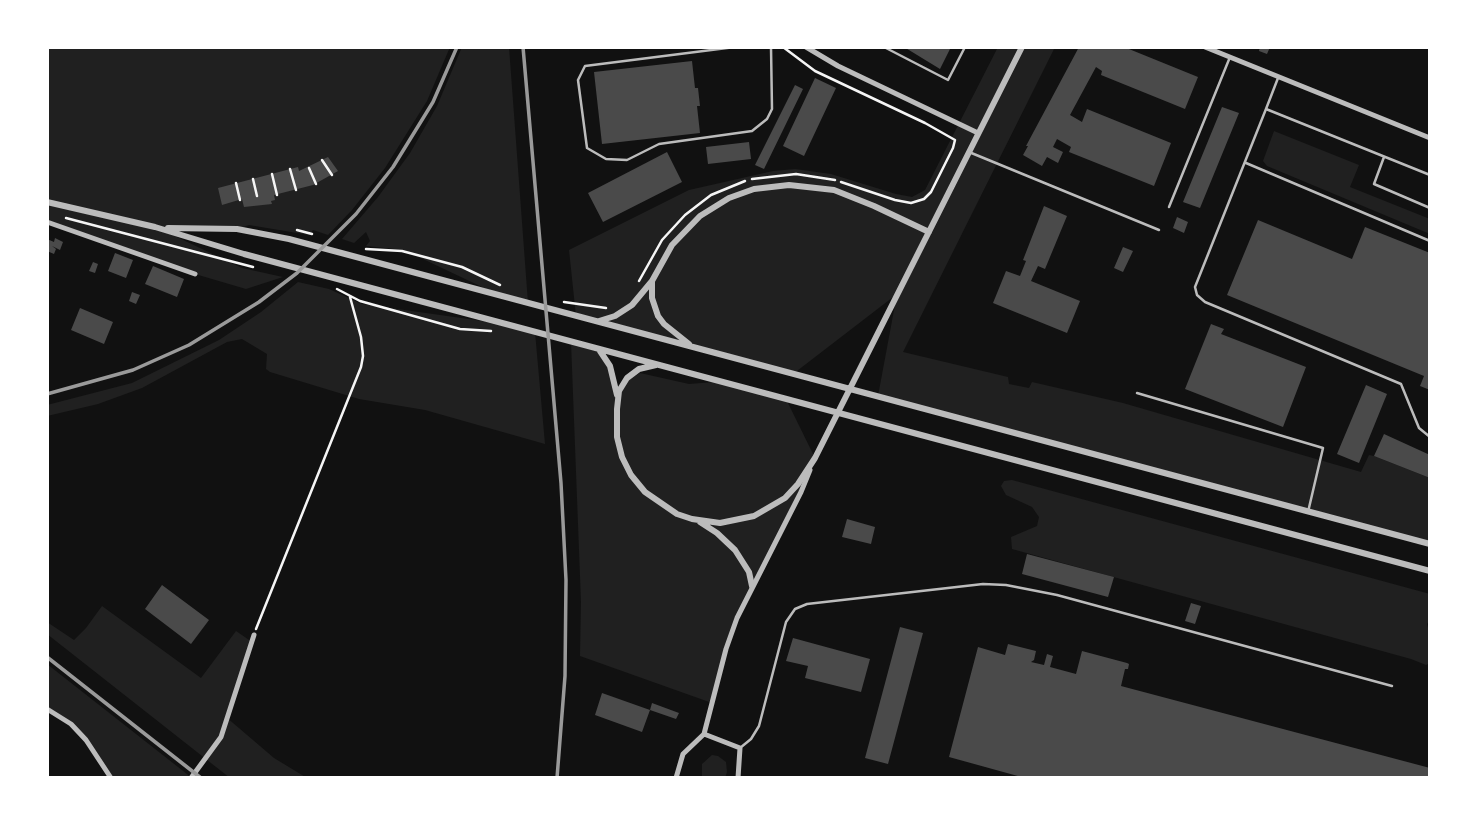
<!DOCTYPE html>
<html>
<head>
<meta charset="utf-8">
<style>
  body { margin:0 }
  #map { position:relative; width:1477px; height:825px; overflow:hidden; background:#111; font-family:Cabin,sans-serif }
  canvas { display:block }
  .frame { position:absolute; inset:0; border:49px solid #fff; pointer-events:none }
</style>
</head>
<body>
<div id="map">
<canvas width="1477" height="825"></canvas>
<div class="frame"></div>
</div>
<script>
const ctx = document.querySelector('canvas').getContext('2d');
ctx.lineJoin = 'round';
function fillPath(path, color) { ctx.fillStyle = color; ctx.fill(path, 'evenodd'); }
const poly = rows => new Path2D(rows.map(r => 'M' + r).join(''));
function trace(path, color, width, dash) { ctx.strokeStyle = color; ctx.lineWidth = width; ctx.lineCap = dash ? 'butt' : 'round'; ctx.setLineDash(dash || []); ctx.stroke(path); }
fillPath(poly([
  [47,47,450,47,427,101,385,168,352,210,328,235,313,230,309,235,249,225,237,229,158,228,242,268,283,277,246,289,195,274,47,222,47,202,57,203,47,198],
  [462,47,509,47,528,303,501,296,404,250,366,246,370,241,366,232,354,243,342,239,378,197,410,153,437,106],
  [998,47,1055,47,903,352,1008,377,1009,384,1029,388,1032,382,1123,403,1361,472,1369,455,1374,456,1430,478,1430,544,878,396,897,294,793,374,576,316,569,250,689,190,773,171,795,169,831,174,896,194,912,197,925,190],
  [1274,131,1359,165,1350,187,1430,219,1430,234,1267,166,1263,161],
  [298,282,329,289,362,304,504,324,535,332,545,444,425,410,359,399,270,372,266,369,267,354,242,339,227,342,142,388,98,404,47,416,47,405,132,383,219,340,261,312],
  [571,342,583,344,605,355,617,399,628,380,640,373,689,384,714,382,786,399,815,458,737,618,712,703,580,656,581,602],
  [1012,480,1430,594,1430,620,1427,624,1430,636,1430,663,1426,665,1411,659,1012,549,1011,537,1037,526,1039,517,1032,507,1006,495,1001,486,1004,481],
  [102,606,201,678,236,631,252,642,226,717,274,758,307,778,230,778,47,634,47,622,74,640,86,628],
  [47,664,192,778,111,778,71,724,47,709],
  [712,755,718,756,726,762,727,772,725,778,702,778,702,764]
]), '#202020');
fillPath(poly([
  [904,47,951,47,940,69],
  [1079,47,1124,47,1198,77,1185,109,1101,75,1102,71,1096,67,1070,115,1082,122,1087,109,1171,143,1154,186,1069,152,1071,147,1057,139,1053,147,1063,152,1058,163,1047,157,1042,166,1023,155,1028,146,1026,146],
  [1260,47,1270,47,1267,54,1259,51],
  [692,61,695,88,698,88,700,106,697,106,700,133,602,144,594,72],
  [815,78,836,88,804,156,783,146],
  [795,85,803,89,764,169,755,165],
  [1222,107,1239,113,1200,208,1183,202],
  [749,142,751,159,708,164,706,147],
  [667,152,682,182,603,222,588,193],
  [328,157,338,171,313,185,274,195,275,200,271,201,272,204,244,207,242,199,222,205,218,188,298,167,299,171],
  [1044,206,1067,216,1045,269,1038,266,1031,281,1080,301,1067,333,993,303,1006,271,1020,276,1026,261,1023,260],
  [1177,217,1188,222,1184,233,1173,228],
  [1258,220,1352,259,1365,227,1430,253,1430,390,1420,386,1424,376,1227,295],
  [55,238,63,242,60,250,52,246,56,249,54,254,47,251,47,239,54,242],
  [1123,247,1133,251,1123,272,1114,268],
  [115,253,133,260,126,278,108,271],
  [93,262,98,264,95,273,89,271],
  [153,266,184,279,177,297,145,284],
  [132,292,140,295,136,304,129,301],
  [80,308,113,322,104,344,71,330],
  [1211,324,1224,329,1221,334,1306,367,1283,427,1185,389],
  [1366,385,1387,394,1359,463,1337,454],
  [1384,434,1430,455,1430,478,1374,456],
  [847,519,875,527,871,544,842,537],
  [1027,554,1114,577,1108,597,1022,574],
  [162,585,209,620,191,644,145,609],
  [1191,603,1201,606,1195,624,1185,621],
  [900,627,923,633,888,764,865,758],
  [793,638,870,659,861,692,805,678,808,666,786,661],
  [1008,644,1036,651,1034,660,1031,662,1044,665,1047,654,1053,656,1050,667,1076,674,1082,651,1127,663,1129,664,1128,669,1125,669,1121,686,1430,768,1430,778,1025,778,949,757,978,647,1005,655],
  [602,693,650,710,652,703,679,713,676,719,650,710,642,732,595,715]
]), '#4a4a4a');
trace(poly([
  [783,47,815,71,925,123,955,140,953,148,931,192,924,199,911,203,895,200,841,182],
  [322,160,332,175],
  [309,168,316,184],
  [290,169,296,190],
  [272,174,277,195],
  [253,179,257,196],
  [752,179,796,174,835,180],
  [236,183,240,200],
  [66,218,253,267],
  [297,230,312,234],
  [366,249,402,251,462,267,500,285],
  [639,281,662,240,685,215,711,195,745,181],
  [337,289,360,301,460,329,491,331],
  [564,302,606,308],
  [256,629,361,367,363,356,361,337,350,297]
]), '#f5f5f5', 2.5);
trace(poly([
  [735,47,585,66,578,80,587,148,606,159,627,160,659,144,752,131,767,119,772,109,771,47],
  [884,47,948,80,965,47],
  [1278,78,1266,109,1430,175],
  [1266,109,1195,287,1197,295,1205,302,1401,384,1419,428,1430,437],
  [969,152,1159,230],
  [1384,157,1374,184,1430,208],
  [1246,163,1430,241],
  [1169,207,1230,57],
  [1137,393,1323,448,1308,512],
  [740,748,751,739,759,726,786,622,795,609,807,604,983,584,1006,585,1057,595,1392,686]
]), '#bcbcbc', 2.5);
trace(poly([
  [806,47,838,66,978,133],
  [1205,47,1430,138],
  [47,222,195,274],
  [47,709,71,724,86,740,111,778],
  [704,734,740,748,738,778],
  [191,778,221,737,254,635],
  [676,778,683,754,704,734,726,649,737,618,801,492,810,470]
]), '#bcbcbc', 5);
trace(poly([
  [47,202,155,227,244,254,1430,571],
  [168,228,237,229,289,239,1430,544],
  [652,282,652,298,658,316,664,324,689,344],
  [599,321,615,316,632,305,652,281,672,245,700,216,729,198,754,189,789,185,834,190,874,206,929,232],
  [600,351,610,366,617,395],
  [656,365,639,369,627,378,619,391,617,409,617,437,622,457,631,475,645,492,677,514,692,519,720,523,754,516,785,498,798,484,815,458,1022,47],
  [700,522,717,533,735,550,749,572,752,586]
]), '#bcbcbc', 6);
trace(poly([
  [523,47,561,483,566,580,565,676,557,778],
  [47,394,133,370,189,345,259,302,297,273,356,214,393,167,433,102,457,47],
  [47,657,201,778]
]), '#9a9a9a', 3.5);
</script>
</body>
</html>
